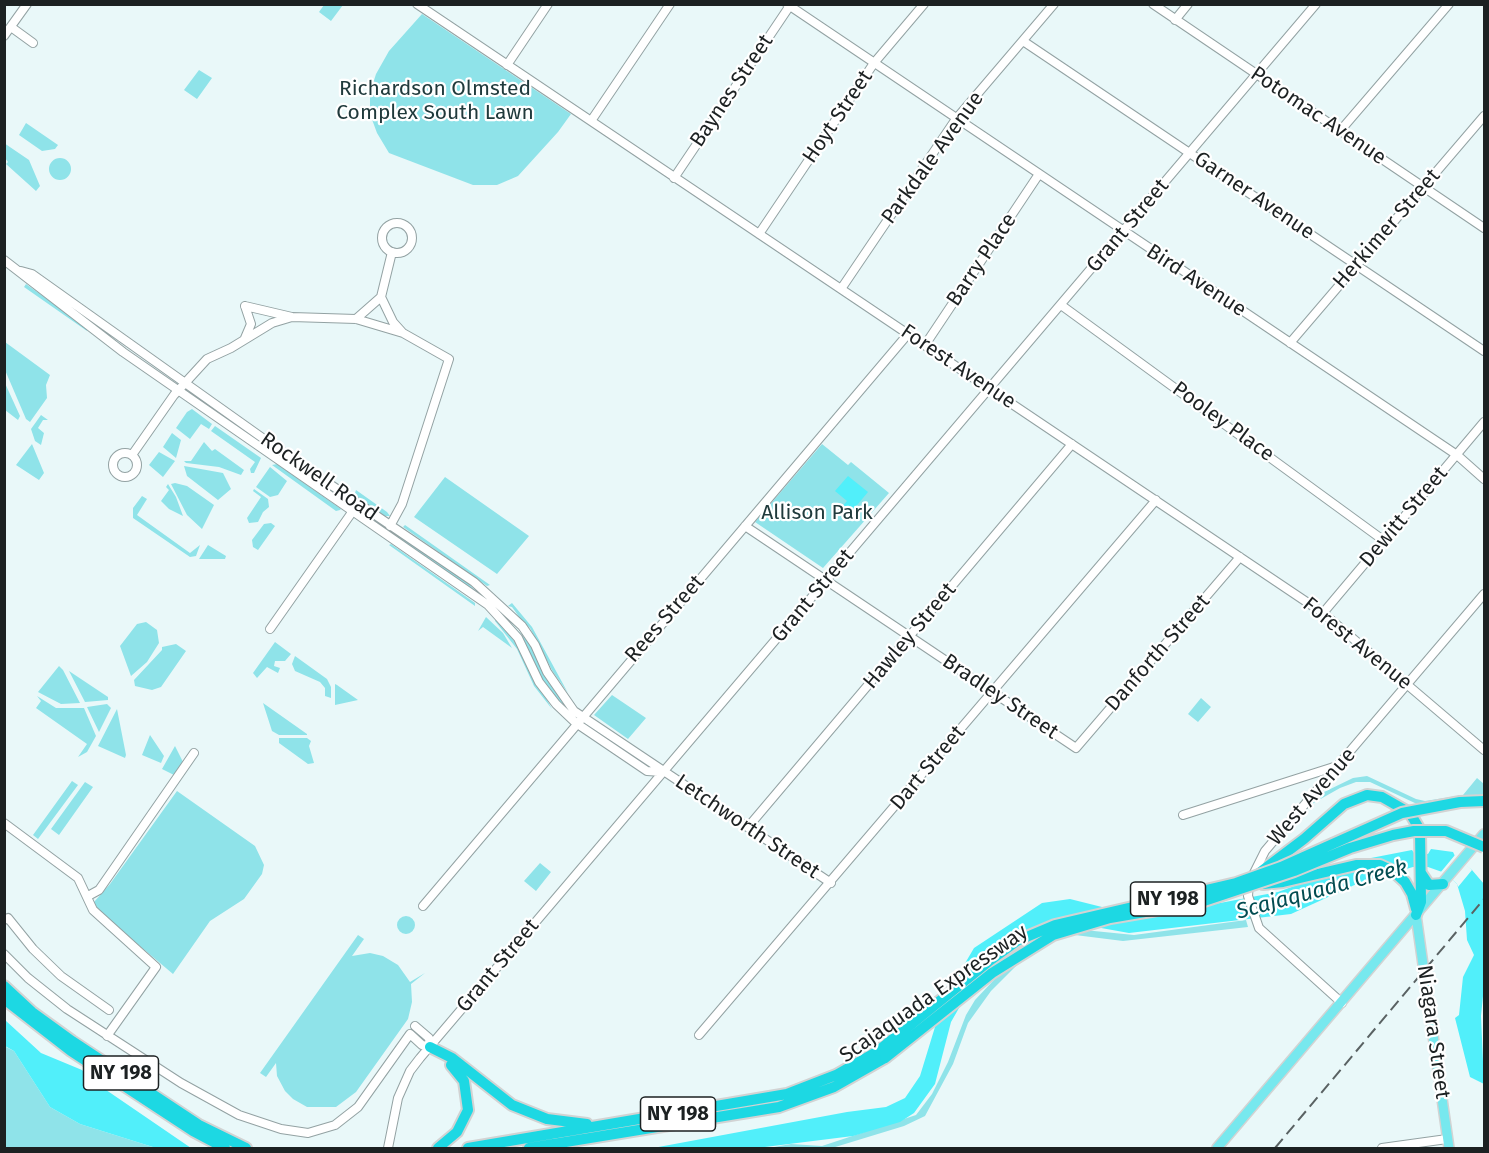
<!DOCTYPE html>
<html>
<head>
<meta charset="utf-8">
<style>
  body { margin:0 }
  #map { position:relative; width:1489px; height:1153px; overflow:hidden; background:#e9f8f9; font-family:"Fira Sans",sans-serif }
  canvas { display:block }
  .frame { position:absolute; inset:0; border:6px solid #1c2122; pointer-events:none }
</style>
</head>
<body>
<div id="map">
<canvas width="1489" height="1153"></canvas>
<div class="frame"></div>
</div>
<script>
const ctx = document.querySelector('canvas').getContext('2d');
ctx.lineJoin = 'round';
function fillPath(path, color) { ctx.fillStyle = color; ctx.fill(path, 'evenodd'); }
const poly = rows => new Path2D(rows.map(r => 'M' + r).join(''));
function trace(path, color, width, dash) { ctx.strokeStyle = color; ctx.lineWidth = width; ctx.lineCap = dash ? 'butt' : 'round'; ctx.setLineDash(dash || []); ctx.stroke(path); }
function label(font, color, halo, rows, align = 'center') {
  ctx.font = font + ' "Fira Sans",sans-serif'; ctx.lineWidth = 4.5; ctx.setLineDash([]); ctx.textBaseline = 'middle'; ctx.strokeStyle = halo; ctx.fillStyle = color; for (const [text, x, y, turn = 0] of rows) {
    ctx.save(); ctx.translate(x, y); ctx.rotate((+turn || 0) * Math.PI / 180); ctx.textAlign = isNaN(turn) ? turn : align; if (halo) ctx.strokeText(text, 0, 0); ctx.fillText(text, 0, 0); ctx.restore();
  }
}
fillPath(poly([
  [324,5,324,4,343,5,331,21,319,12],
  [422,14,571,114,558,132,518,176,497,185,473,185,389,153,377,133,370,114,370,93,376,74,389,51],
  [199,70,212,78,197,99,184,90],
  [26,123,58,145,55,149,42,151,19,135],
  [4,143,29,160,40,186,36,191,6,164,8,162,5,158],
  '49 169a11 11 0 1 1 22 0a11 11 0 1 1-22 0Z',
  [26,284,85,326,87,331,24,287],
  [5,342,50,375,46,385,47,398,30,422,26,419,5,370],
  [4,381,20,416,18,420,5,410],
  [192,409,212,424,209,429,201,424,190,439,176,428,187,412],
  [41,415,48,420,43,420,38,428,44,433,41,445,35,441,31,429],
  [215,426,261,458,254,473,251,473,250,469,255,462,211,431],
  [172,433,181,440,176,458,163,447],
  [204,442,212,451,215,449,244,470,241,475,219,467,186,463,184,461,191,461],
  [32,444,44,473,39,480,16,465],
  [822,444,848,465,851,462,889,493,823,568,755,522],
  [159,452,175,461,163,477,149,465],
  [277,464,341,509,340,510,336,511,272,465],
  [184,466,223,473,231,489,218,500,187,476],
  [270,467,287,481,278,495,270,497,256,487],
  [445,477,529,536,497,574,414,517],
  [175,483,187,486,214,505,202,529,187,515,171,484],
  [168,484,176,497,183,516,169,509,161,501,169,490,166,487],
  [254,489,268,499,269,507,263,512,258,522,249,523,247,518,261,497,253,491],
  [356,490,387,512,390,516,382,516,354,496],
  [142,496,147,499,137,515,190,553,200,545,196,556,190,557,133,518,133,508],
  [271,523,275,526,258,550,253,547,252,540,264,524],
  [405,525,490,585,487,586,403,527],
  [398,534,464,579,481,596,397,538],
  [391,544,475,603,475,606,389,545],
  [208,545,226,556,225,559,199,559],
  [512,603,532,627,568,693,553,672,530,628,522,621,512,607,508,606],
  [501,612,530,644,548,679,571,715,543,682,521,637],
  [486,617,503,633,512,648,483,627,478,631],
  [496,619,513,639,552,709,534,686,517,649,495,621],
  [146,622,157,630,159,643,147,662,131,676,120,646,137,624],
  [275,642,291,654,285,661,275,661,274,666,280,668,278,673,267,667,257,678,253,673],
  [176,644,186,651,161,687,152,690,135,686,134,680,162,650,162,647],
  [295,656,327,679,331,687,331,698,325,696,325,688,320,682,295,671,292,664],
  [59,666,63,670,80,703,61,704,38,692],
  [69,671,108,697,108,700,85,702],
  [335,684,337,685,358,700,335,705],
  [612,695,646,718,628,739,594,715],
  [37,696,56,708,84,708,96,736,87,752,78,757,87,744,36,708,41,701],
  [1201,698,1211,707,1198,722,1188,714],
  [263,703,307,734,307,735,279,735,272,731],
  [107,704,111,708,99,732,87,707],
  [117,709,126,755,125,758,98,746],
  [150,735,164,756,161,763,142,755],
  [279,738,307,738,311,741,309,746,314,763,308,764,279,743],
  [175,746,183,762,176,776,162,769],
  [1367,776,1416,799,1425,801,1463,795,1477,778,1484,784,1484,797,1417,804,1370,782,1356,782,1340,788,1310,805,1320,794,1353,778],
  [72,781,78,785,38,839,33,835],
  [85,782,93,787,59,835,51,829],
  [177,791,255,846,264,865,262,874,244,899,210,921,173,974,96,909,94,902,110,884],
  [540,863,551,872,536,891,524,881],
  '397 925a9 9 0 1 1 18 0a9 9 0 1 1-18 0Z',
  [1246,920,1248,927,1123,941,1075,935,1055,938,1030,952,991,991,968,1023,953,1064,925,1116,904,1126,832,1148,769,1148,791,1144,822,1146,916,1115,932,1094,948,1062,966,1015,975,1000,1008,965,1064,928,1134,935],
  [358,935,364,939,352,956,370,953,383,956,398,965,410,982,425,973,411,984,412,1002,408,1019,356,1092,336,1107,307,1107,293,1099,285,1091,277,1076,276,1063,266,1077,260,1073],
  [4,1046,14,1051,50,1107,80,1124,156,1148,5,1148]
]), '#8fe3e9');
fillPath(poly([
  [848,476,868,492,848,516,840,509,847,501,835,491],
  [1431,849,1453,852,1456,858,1472,870,1484,884,1484,986,1481,1016,1484,1084,1470,1077,1455,1018,1459,1015,1463,977,1474,955,1467,940,1465,911,1457,884,1445,873,1428,867,1413,867,1361,882,1291,914,1129,933,1079,924,1039,926,1004,943,975,980,951,1022,935,1084,914,1113,900,1122,853,1136,757,1148,653,1148,847,1112,886,1107,905,1098,920,1076,935,1027,937,1011,974,948,1042,903,1070,899,1106,908,1175,909,1220,903,1278,892,1371,858,1412,850,1414,853,1428,854],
  [5,1020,41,1053,82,1070,93,1081,191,1148,156,1148,80,1124,50,1107,14,1051,5,1046]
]), '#51effa');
fillPath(poly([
  [1455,855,1472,870,1458,887,1457,884,1445,873,1440,873]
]), '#e9f8f9');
const minor = poly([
  [417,4,1323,613,1484,750],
  [787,4,1457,455,1484,479],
  [1153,4,1484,228],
  [1175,20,1188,4],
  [11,27,33,43],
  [4,36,27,4],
  [1023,41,1484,351],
  [507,65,548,4],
  [591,121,670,4],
  [1340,131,1449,4],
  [674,178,791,4],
  '382 238a15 15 0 1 1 30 0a15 15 0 1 1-30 0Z',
  [759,234,874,63,924,4],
  [4,260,123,352,488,605,518,638,539,682,556,704,576,723,647,771,662,772],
  [21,271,32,274,278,449,474,582,522,626,535,645,547,672,574,711,831,883],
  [841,289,956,119,1054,4],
  [381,297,393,322,402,332],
  [1061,305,1383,540],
  [245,306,292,317,356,319,403,333,449,359,402,504,390,526],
  [356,319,381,297,392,252],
  [245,338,251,324,245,306],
  [1290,343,1484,116],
  [925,345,1039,174],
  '113 465a12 12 0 1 1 24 0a12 12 0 1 1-24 0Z',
  [132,455,174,395,207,359,231,348,272,323,292,317],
  [745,526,1076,748,1240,557],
  [1323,613,1484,422],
  [270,629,355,508],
  [1183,815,1337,766],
  [4,823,78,878,93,910,156,967,107,1036],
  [748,827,1072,444],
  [88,896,99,890,194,753],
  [423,906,908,334],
  [4,920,8,918,33,949,61,976,109,1010],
  [4,954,28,978,67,1009,181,1083,239,1115,281,1129,308,1133,335,1125,358,1107,410,1034,422,1045,430,1047],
  [1342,1003,1259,928,1248,896,1249,883,1265,851,1484,594],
  [415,1026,429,1038,430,1047],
  [699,1035,1156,500],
  [388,1148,398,1098,410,1071,420,1058,1316,4],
  [1382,1148,1447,1139]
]);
const major = poly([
  [1416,915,1449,1148],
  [1217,1148,1484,834]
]);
const highway = poly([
  [1259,873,1304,839,1344,804,1367,795,1382,797,1410,813,1420,830,1421,902,1416,915],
  [1421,873,1429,885,1443,884],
  [1263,884,1283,882,1356,865,1380,865,1393,871,1405,882,1412,894,1416,909],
  [4,986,32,1012,72,1041,199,1125,246,1148],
  [4,999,71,1051,193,1131,225,1148],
  [430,1047,452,1058,512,1105,547,1119,587,1124],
  [438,1148,457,1132,468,1110,464,1081,451,1065],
  [468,1148,787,1094,836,1075,878,1051],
  [529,1148,779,1107,834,1087,885,1058]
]);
trace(minor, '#93a2a3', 10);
trace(major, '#d2d3d3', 12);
trace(highway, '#d2d3d3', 14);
trace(minor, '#fff', 8);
trace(major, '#77e8ee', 9);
trace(highway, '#1dd8e3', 10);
trace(poly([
  [1275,1148,1484,899]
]), '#5a6263', 2, [12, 6]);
const highwayBridge = poly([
  [878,1051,988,962,1017,941,1055,925,1236,883,1281,867,1402,813,1460,802,1484,801],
  [885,1058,992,973,1053,935,1110,918,1198,903,1294,871,1350,848,1393,835,1414,831,1446,831,1484,847]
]);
trace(highwayBridge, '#d2d3d3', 14, []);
trace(highwayBridge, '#1dd8e3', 10);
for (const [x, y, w] of [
  [1168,899,75],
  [121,1073,75],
  [678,1114,75]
]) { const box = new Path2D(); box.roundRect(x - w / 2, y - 17, w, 34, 4.5); ctx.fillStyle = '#fff'; ctx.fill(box); trace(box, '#1c2122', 1.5); }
label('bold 20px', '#1c2122', null, [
  ["NY 198",1168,899],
  ["NY 198",121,1073],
  ["NY 198",678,1114]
]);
label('21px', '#203a3c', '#fff', [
  ["Richardson Olmsted",435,89],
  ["Complex South Lawn",435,113],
  ["Allison Park",817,513]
]);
label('21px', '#1c2122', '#fff', [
  ["Baynes Street",732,91,-56],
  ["Potomac Avenue",1318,116,34],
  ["Hoyt Street",838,117,-56],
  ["Parkdale Avenue",933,158,-54],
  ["Garner Avenue",1254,196,34],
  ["Grant Street",1128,226,-50],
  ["Herkimer Street",1387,229,-49],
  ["Barry Place",982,260,-56],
  ["Bird Avenue",1196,281,33],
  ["Forest Avenue",958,367,34],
  ["Pooley Place",1223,422,36],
  ["Rockwell Road",319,477,35],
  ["Dewitt Street",1404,517,-50],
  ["Grant Street",813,596,-50],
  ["Rees Street",665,619,-49],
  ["Hawley Street",910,636,-50],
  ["Forest Avenue",1357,644,39],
  ["Danforth Street",1158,653,-49],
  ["Bradley Street",1000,697,34],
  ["Dart Street",928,768,-50],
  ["West Avenue",1312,797,-49],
  ["Letchworth Street",747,827,34],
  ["Grant Street",498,966,-50],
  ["Scajaquada Expressway",934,994,-35],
  ["Niagara Street",1433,1032,82]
]);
label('italic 22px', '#024c51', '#fff', [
  ["Scajaquada Creek",1322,890,-15]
]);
</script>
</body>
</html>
